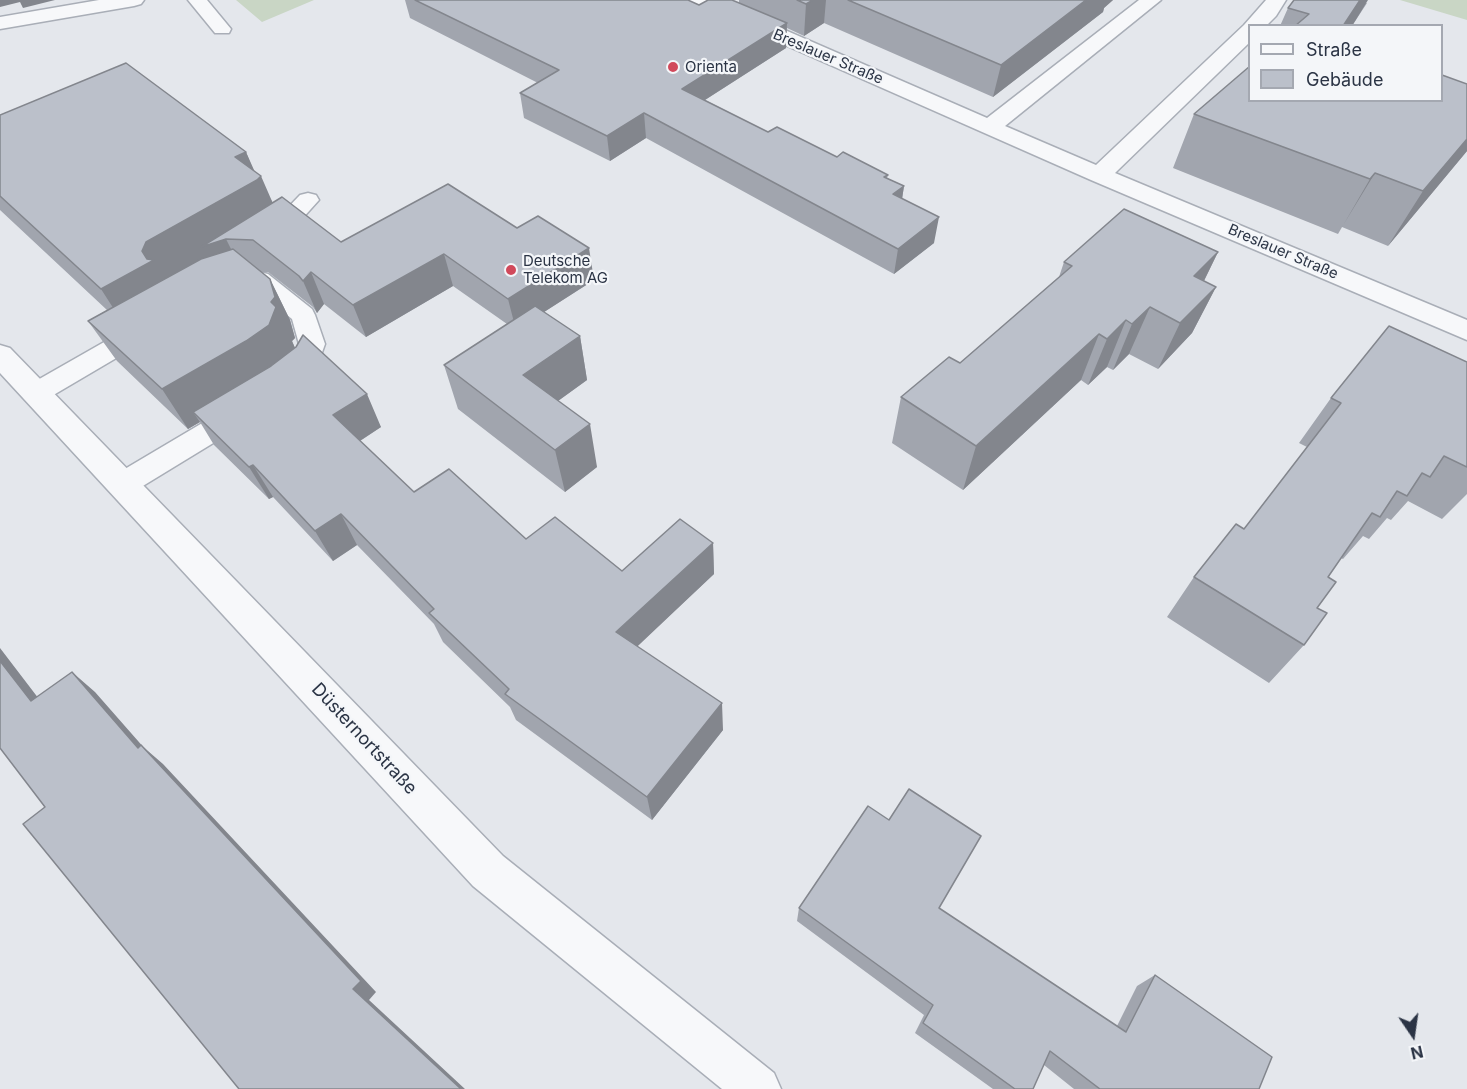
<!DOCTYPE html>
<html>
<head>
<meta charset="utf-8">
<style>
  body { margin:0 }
  #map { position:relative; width:1467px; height:1089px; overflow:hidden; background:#e4e7ec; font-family:Inter,sans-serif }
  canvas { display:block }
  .legend { position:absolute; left:1248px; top:24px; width:195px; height:78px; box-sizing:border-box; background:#f4f6f9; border:2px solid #a4a8b1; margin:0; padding:8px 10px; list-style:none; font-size:18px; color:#2b3445 }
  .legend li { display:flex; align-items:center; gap:12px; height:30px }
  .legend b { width:30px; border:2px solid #a4a8b1 }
  .north { position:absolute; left:1383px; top:1005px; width:60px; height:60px; -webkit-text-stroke:4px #f4f6f9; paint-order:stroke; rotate:167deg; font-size:16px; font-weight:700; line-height:24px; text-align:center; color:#2b3445 }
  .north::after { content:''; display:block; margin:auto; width:21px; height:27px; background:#2b3445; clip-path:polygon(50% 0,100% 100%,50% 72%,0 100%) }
</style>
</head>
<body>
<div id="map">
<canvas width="1467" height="1089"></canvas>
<ul class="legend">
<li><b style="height:8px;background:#f7f8fa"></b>Straße</li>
<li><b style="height:16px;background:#bbc0ca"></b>Gebäude</li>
</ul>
<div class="north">N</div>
</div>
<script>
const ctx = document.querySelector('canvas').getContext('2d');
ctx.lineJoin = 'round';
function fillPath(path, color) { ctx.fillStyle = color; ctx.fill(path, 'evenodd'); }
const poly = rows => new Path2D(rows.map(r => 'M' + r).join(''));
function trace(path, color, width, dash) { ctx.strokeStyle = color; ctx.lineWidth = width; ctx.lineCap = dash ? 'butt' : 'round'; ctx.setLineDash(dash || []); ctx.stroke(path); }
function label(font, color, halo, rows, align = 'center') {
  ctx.font = font + ' Inter,sans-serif'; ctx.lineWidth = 4.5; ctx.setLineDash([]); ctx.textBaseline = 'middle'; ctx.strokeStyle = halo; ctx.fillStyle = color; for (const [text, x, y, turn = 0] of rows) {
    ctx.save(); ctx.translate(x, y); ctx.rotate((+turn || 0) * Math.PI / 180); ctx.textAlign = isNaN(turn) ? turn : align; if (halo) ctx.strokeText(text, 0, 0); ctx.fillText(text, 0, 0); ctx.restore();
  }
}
fillPath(poly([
  [236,0,314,0,262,22],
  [1400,0,1467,0,1467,20]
]), '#c9d6c5');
const lane = poly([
  [188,0,207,0,231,29,229,33,215,33,188,0],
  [308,193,316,195,319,200,292,230,274,241,266,243,258,241,254,236,258,231,276,220,300,195,308,193],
  [259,272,268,274,312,309,315,315,325,344,315,372,311,379,302,385,293,387,284,385,280,378,284,371,291,367,299,344,292,319,254,288,233,287,230,281,233,275,259,272],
  [143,322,152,325,156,331,152,337,45,400,36,403,27,400,23,393,27,386,134,325,143,322],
  [241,403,251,406,255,413,251,420,133,492,123,495,113,492,109,484,113,476,231,406,241,403]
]);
const street = poly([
  [99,0,144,0,141,4,134,6,0,29,0,17,99,0],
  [689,0,716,0,987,118,1139,0,1161,0,1005,126,1096,165,1244,25,1266,0,1286,0,1276,16,1266,26,1250,26,1250,42,1115,173,1467,320,1467,340,1091,180,692,4,689,0],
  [0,345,10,348,503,856,774,1073,781,1089,722,1089,473,886,0,373,0,345]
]);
trace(lane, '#a9aeb7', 3);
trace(street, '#a9aeb7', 3);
fillPath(lane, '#f7f8fa');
fillPath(street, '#f7f8fa');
fillPath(poly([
  [405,0,688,0,699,5,739,3,739,0,1113,0,1104,8,1103,12,993,97,824,23,804,36,787,28,786,48,705,100,768,132,888,175,887,178,904,186,902,199,934,243,894,274,646,138,610,161,524,118,520,93,538,83,410,18],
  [1367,3,1352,26,1280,26,1288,8],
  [1194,114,1467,151,1388,246,1342,227,1338,234,1173,168],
  [0,115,246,152,254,172,273,203,341,242,448,184,594,280,544,312,580,336,587,380,558,401,597,467,565,492,458,409,444,365,507,324,453,286,366,337,324,304,317,313,313,307,268,272,261,272,270,279,290,320,295,338,292,341,295,348,381,427,360,441,414,492,526,539,622,571,713,543,714,574,637,646,723,730,652,820,516,720,510,707,443,642,434,624,357,545,333,561,273,497,269,499,214,445,200,422,188,429,117,361,88,321,107,310,0,210],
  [1218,252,1204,281,1216,287,1192,333,1158,369,1129,354,1113,370,1107,367,1088,385,1081,380,963,490,892,443,901,397,960,363,1059,277,1064,262],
  [1467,362,1467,494,1442,519,1408,501,1391,520,1387,518,1369,539,1363,536,1343,559,1341,558,1328,577,1304,645,1269,683,1167,617,1194,577,1244,529,1307,447,1299,443,1331,398],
  [799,908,939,908,1117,1026,1137,986,1155,975,1259,1089,1074,1089,1044,1065,1033,1089,993,1089,915,1033,924,1015,797,921]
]), '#a1a5ae');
fillPath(poly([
  [0,0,55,0,23,8,20,2,0,7],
  [813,0,826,0,824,23,804,36,806,4],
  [1086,0,1113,0,1104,8,1103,12,993,97,1001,65],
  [1360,0,1368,0,1352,26,1343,26],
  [787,23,786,48,683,114,682,89],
  [644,113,646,138,610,161,607,136],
  [1467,139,1467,151,1388,246,1423,191],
  [246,152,258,179,261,176,278,215,226,239,242,271,126,328,101,289,142,251,146,242,235,157],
  [1375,173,1342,227,1338,234,1370,179],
  [904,186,900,212,893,194],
  [939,217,934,243,894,274,898,249],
  [589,248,594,280,516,330,508,299],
  [1218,252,1195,299,1194,276],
  [444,254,453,286,366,337,353,305],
  [311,272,324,304,317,313,303,281],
  [270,279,290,320,295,338,292,341,295,348,202,421,193,412,200,422,188,429,162,389,271,302],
  [1216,287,1192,333,1158,369,1180,323],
  [1150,307,1129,354,1113,370,1132,324],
  [1126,320,1107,367,1088,385,1107,339],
  [1099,334,1081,380,963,490,976,446],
  [580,336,587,380,533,419,523,375],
  [367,394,381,427,349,448,333,415],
  [590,424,597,467,565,492,555,450],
  [253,465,273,497,269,499,249,467],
  [341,514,357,545,333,561,315,531],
  [713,543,714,574,622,661,616,632],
  [0,648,55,720,31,701,0,661],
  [72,672,95,692,160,766,138,748],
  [722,703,723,730,652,820,647,797],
  [141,745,163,764,376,992,369,1000,465,1089,461,1089,353,989]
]), '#83868d');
const building = poly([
  [415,0,688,0,699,5,708,0,732,0,787,23,682,89,768,132,777,127,837,157,843,152,888,175,884,177,904,186,893,194,939,217,898,249,644,113,607,136,520,93,559,70,415,0],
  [797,0,813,0,806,4,797,0],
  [848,0,1086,0,1001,65,848,0],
  [1294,0,1360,0,1343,26,1295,26,1309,14,1288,8,1294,0],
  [126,63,246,152,235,157,261,176,257,180,146,242,142,251,147,259,154,260,101,289,0,196,0,115,126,63],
  [1250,66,1250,100,1442,100,1442,75,1467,84,1467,139,1423,191,1375,173,1370,179,1194,114,1250,66],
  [448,184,517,228,538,216,589,248,508,299,444,254,353,305,311,272,303,281,299,276,253,240,226,239,201,247,282,197,341,242,448,184],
  [1124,209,1218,252,1194,276,1216,287,1180,323,1150,307,1132,324,1126,320,1107,339,1099,334,976,446,901,397,949,357,960,363,1072,266,1064,262,1124,209],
  [233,249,270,279,275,297,271,302,276,307,269,325,246,341,162,389,88,321,201,259,233,249],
  [535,306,580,336,523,375,590,424,555,450,444,365,535,306],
  [1389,326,1467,362,1467,467,1444,456,1430,477,1422,473,1407,496,1397,491,1380,517,1372,513,1328,577,1336,582,1317,608,1327,613,1304,645,1194,577,1236,524,1244,529,1341,403,1331,398,1389,326],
  [303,335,367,394,333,415,414,492,449,469,526,539,555,517,622,571,680,519,713,543,616,632,722,703,647,797,505,694,509,689,429,613,434,609,341,514,315,531,253,465,249,467,193,412,271,366,296,347,303,335],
  [0,661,31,701,72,672,138,748,141,745,361,981,353,989,461,1089,239,1089,23,824,45,807,0,748,0,661],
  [909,789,981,836,939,908,1126,1032,1155,975,1272,1057,1259,1089,1100,1089,1050,1051,1033,1089,1015,1089,923,1023,933,1005,799,908,868,806,889,820,909,789]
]);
fillPath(building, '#bbc0ca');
trace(building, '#83868d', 1.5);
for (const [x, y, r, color] of [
  [673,67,6,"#d1495b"],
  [511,270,6,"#d1495b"]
]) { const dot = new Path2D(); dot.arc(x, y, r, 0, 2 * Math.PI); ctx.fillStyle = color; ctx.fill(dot); trace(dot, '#f4f6f9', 2); }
label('15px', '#2b3445', '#f4f6f9', [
  ["Breslauer Straße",828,57,23],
  ["Breslauer Straße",1283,252,23]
]);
label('15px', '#2b3445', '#f4f6f9', [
  ["Orienta",685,67],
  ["Deutsche",523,261],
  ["Telekom AG",523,278]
], 'left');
label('18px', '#2b3445', '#f4f6f9', [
  ["Düsternortstraße",364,739,47]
]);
</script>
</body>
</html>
